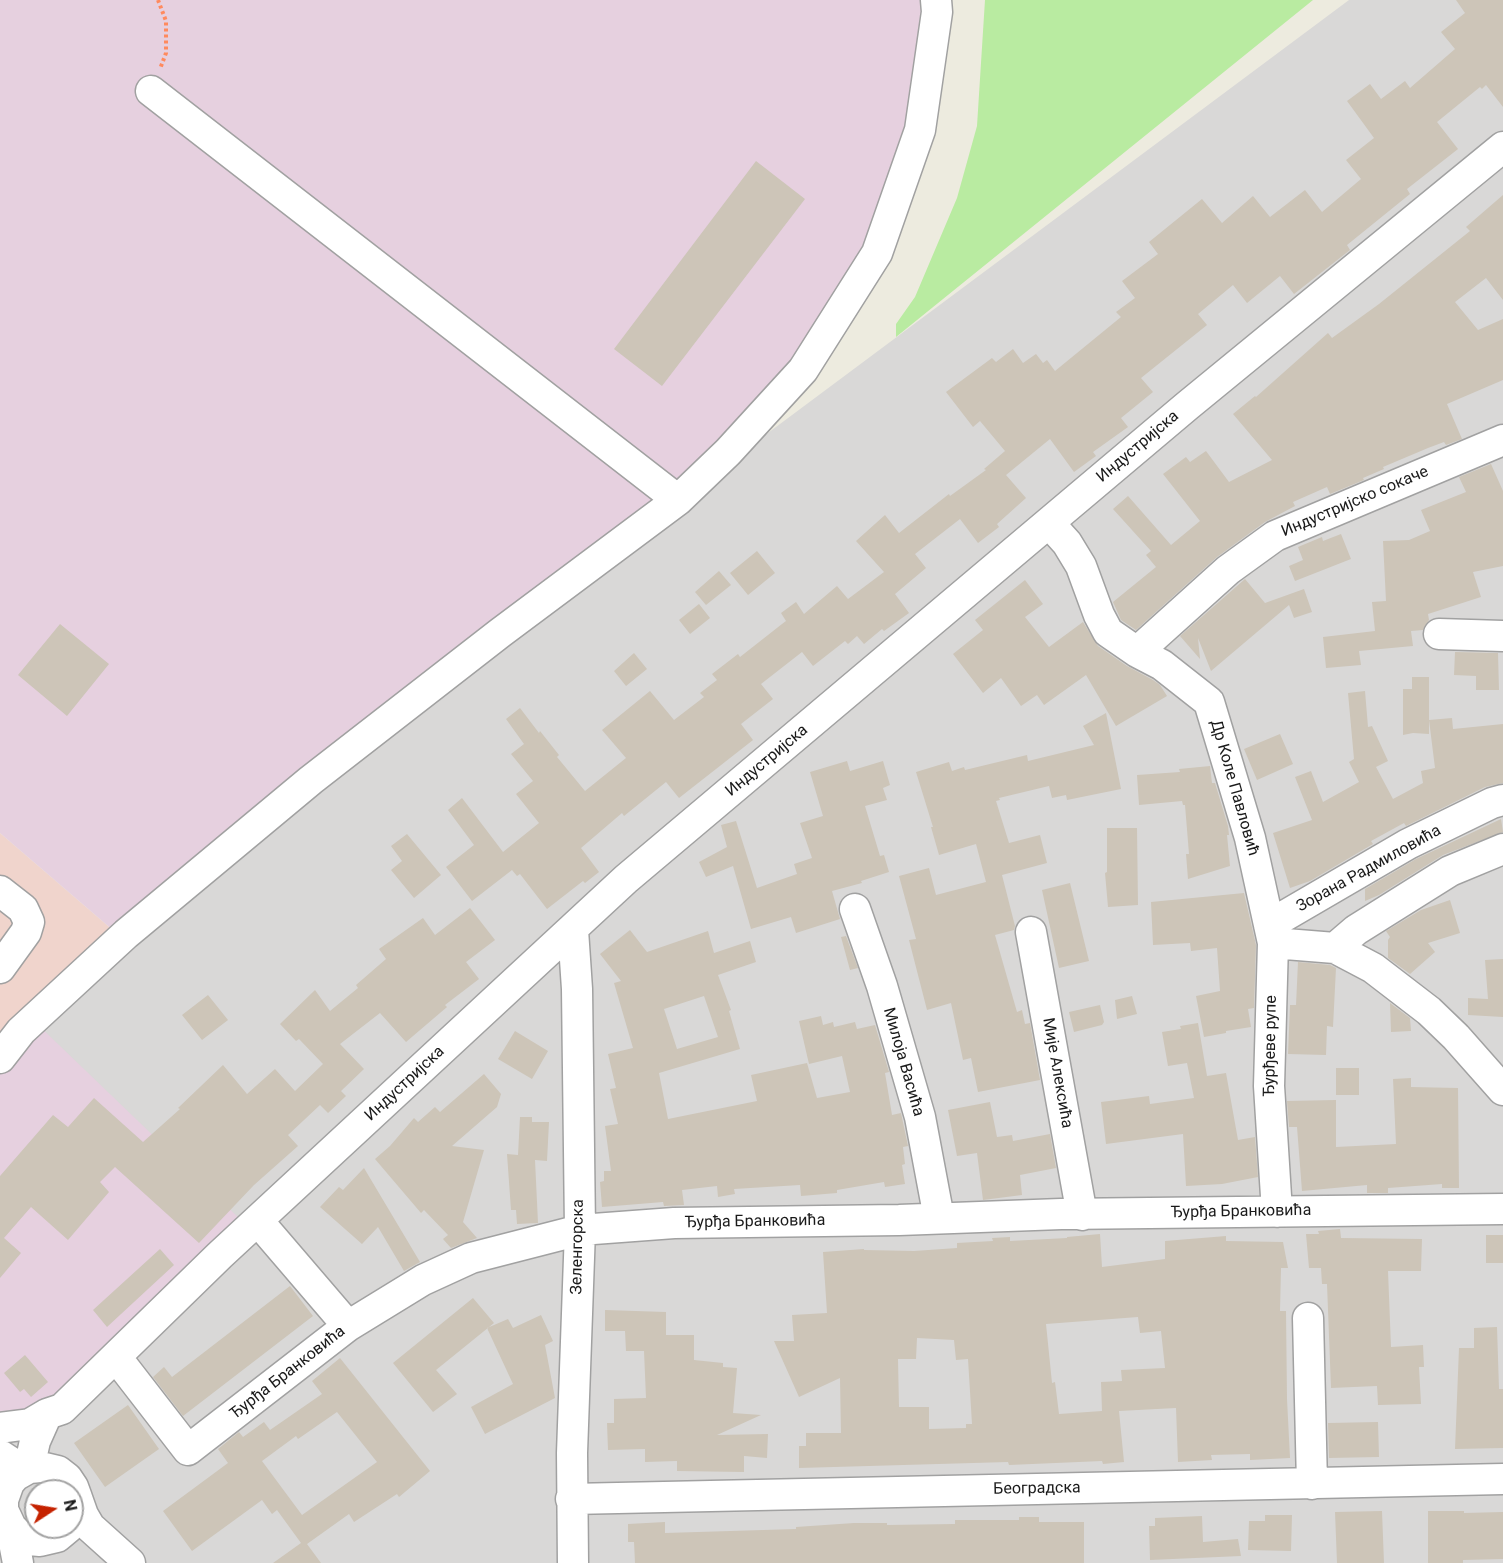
<!DOCTYPE html>
<html>
<head>
<meta charset="utf-8">
<style>
  body { margin:0 }
  #map { position:relative; width:1503px; height:1563px; overflow:hidden; background:#edebdf; font-family:Roboto,sans-serif }
  canvas { display:block }
  .north { position:absolute; left:24px; top:1479px; width:60px; height:60px; box-sizing:border-box; background:#fff; border:2px solid #a3a3a3; border-radius:50%; rotate:78deg; font-size:16px; font-weight:700; line-height:24px; text-align:center; color:#1a1a1a }
  .north::after { content:''; display:block; margin:auto; width:21px; height:27px; background:#c52200; clip-path:polygon(50% 0,100% 100%,50% 72%,0 100%) }
</style>
</head>
<body>
<div id="map">
<canvas width="1503" height="1563"></canvas>
<div class="north">N</div>
</div>
<script>
const ctx = document.querySelector('canvas').getContext('2d');
ctx.lineJoin = 'round';
function fillPath(path, color) { ctx.fillStyle = color; ctx.fill(path, 'evenodd'); }
const poly = rows => new Path2D(rows.map(r => 'M' + r).join(''));
function trace(path, color, width, dash) { ctx.strokeStyle = color; ctx.lineWidth = width; ctx.lineCap = dash ? 'butt' : 'round'; ctx.setLineDash(dash || []); ctx.stroke(path); }
function label(font, color, halo, rows, align = 'center') {
  ctx.font = font + ' Roboto,sans-serif'; ctx.lineWidth = 4.5; ctx.setLineDash([]); ctx.textBaseline = 'middle'; ctx.strokeStyle = halo; ctx.fillStyle = color; for (const [text, x, y, turn = 0] of rows) {
    ctx.save(); ctx.translate(x, y); ctx.rotate((+turn || 0) * Math.PI / 180); ctx.textAlign = isNaN(turn) ? turn : align; if (halo) ctx.strokeText(text, 0, 0); ctx.fillText(text, 0, 0); ctx.restore();
  }
}
fillPath(poly([
  [1349,0,1503,0,1503,1563,0,1563,0,1417,33,1020,678,500],
  [36,1491,72,1491,72,1527,36,1527]
]), '#d9d8d7');
fillPath(poly([
  [0,833,122,938,0,1060]
]), '#f0d4cc');
fillPath(poly([
  [0,0,936,0,877,253,803,370,678,500,122,938,0,833],
  [33,1020,241,1220,55,1398,23,1415,0,1417,0,1061]
]), '#e6d0df');
fillPath(poly([
  [985,0,1313,0,896,337,896,324,915,297,957,198,977,126]
]), '#b9eba1');
fillPath(poly([
  [1456,0,1503,0,1503,107,1486,85,1482,89,1480,87,1437,122,1458,149,1407,189,1410,194,1347,245,1350,250,1294,294,1280,276,1247,303,1233,285,1198,314,1207,325,1141,378,1153,392,1121,418,1128,427,1093,452,1096,456,1074,472,1050,439,1006,475,1026,498,997,524,999,527,978,543,960,519,915,554,926,568,895,594,909,613,884,631,882,629,864,644,857,636,848,644,845,641,813,666,802,652,761,684,773,699,741,724,753,740,679,798,666,782,624,816,622,813,581,848,599,872,585,883,583,881,547,909,520,874,517,876,512,870,472,901,446,867,474,845,448,810,462,798,503,852,539,823,516,794,533,781,511,754,524,744,506,719,520,708,539,733,540,731,559,755,557,757,585,791,626,758,602,730,650,691,674,720,704,697,700,693,717,680,712,674,738,654,740,657,782,624,786,621,781,613,796,602,804,614,837,586,848,599,884,572,856,541,885,515,899,533,949,494,950,496,986,470,984,469,1005,451,980,421,973,427,946,392,992,358,996,362,1013,349,1023,363,1036,354,1043,363,1047,360,1055,371,1121,317,1116,312,1135,298,1122,281,1158,254,1149,242,1202,199,1222,223,1253,196,1270,217,1305,190,1322,212,1361,179,1346,160,1374,138,1347,101,1370,84,1381,99,1405,81,1410,88,1455,49,1441,32,1465,13],
  [756,161,805,199,662,386,614,349],
  [1503,195,1503,300,1486,278,1455,302,1478,330,1503,319,1503,380,1447,404,1462,439,1446,445,1444,442,1428,448,1383,467,1384,469,1363,478,1364,480,1330,494,1327,487,1293,502,1295,506,1265,522,1217,557,1136,630,1121,620,1113,602,1156,567,1146,555,1151,551,1113,509,1128,496,1171,545,1200,521,1163,474,1186,457,1190,462,1206,451,1229,482,1272,460,1233,414,1255,396,1256,397,1328,333,1332,338,1379,304,1470,231,1466,227],
  [1491,464,1503,491,1503,566,1473,572,1481,597,1428,614,1429,620,1423,630,1411,631,1413,646,1359,651,1361,665,1326,668,1323,637,1375,631,1372,602,1386,601,1383,541,1409,540,1430,531,1421,510,1466,492,1459,477],
  [1341,534,1351,559,1295,581,1289,566,1303,560,1298,547,1322,537,1323,541],
  [757,551,775,573,748,595,730,573],
  [719,571,731,585,706,605,695,592],
  [1245,579,1265,603,1304,589,1312,612,1294,618,1289,605,1211,671,1198,638,1200,659,1180,636],
  [1025,580,1043,604,1025,617,1049,647,1083,622,1098,646,1127,666,1153,680,1160,685,1167,696,1116,726,1086,675,1044,705,1037,695,1021,706,1001,678,983,693,953,654,983,630,975,620],
  [699,604,710,618,690,634,679,620],
  [60,624,109,664,67,716,18,675],
  [1455,652,1498,653,1499,690,1476,690,1476,676,1454,675],
  [634,653,647,669,626,686,614,671],
  [1412,677,1429,677,1429,734,1413,733,1403,735,1403,689,1412,689],
  [1365,691,1368,727,1372,726,1388,761,1376,767,1393,799,1423,783,1421,771,1435,768,1429,720,1452,718,1453,729,1503,724,1503,783,1485,787,1406,826,1404,823,1371,841,1373,844,1310,881,1290,888,1273,833,1312,820,1295,777,1311,771,1323,802,1359,782,1349,762,1354,759,1348,693],
  [1106,713,1121,789,1067,800,1066,795,1052,798,1049,786,999,798,1000,800,996,801,1009,843,1040,835,1047,863,1002,875,1015,926,1014,930,995,935,1017,1012,1022,1010,1025,1024,1030,1023,1040,1080,978,1092,971,1058,963,1060,951,1003,927,1010,909,940,916,939,899,876,929,868,936,895,986,882,976,844,939,855,931,827,933,827,916,772,949,762,952,771,964,767,965,770,1027,755,1028,761,1094,745,1083,726],
  [1280,734,1293,764,1257,780,1244,749],
  [847,761,850,771,883,761,890,785,883,788,887,800,865,806,880,856,884,855,889,872,861,881,862,883,832,891,840,919,796,933,791,917,751,929,733,866,706,877,699,862,727,847,721,825,736,821,757,888,797,874,794,864,812,858,800,823,823,816,810,772],
  [1210,766,1212,783,1215,783,1228,826,1229,835,1227,835,1230,866,1188,879,1186,854,1189,854,1185,805,1183,805,1182,801,1139,805,1137,775,1180,772,1179,769],
  [1501,819,1503,832,1443,855,1379,895,1365,901,1365,889,1416,859],
  [1107,828,1137,828,1138,905,1108,907,1105,873,1107,872],
  [407,834,441,875,414,898,391,870,402,861,391,846],
  [1070,883,1089,961,1059,968,1042,890],
  [1244,893,1256,945,1254,1008,1248,1009,1251,1027,1226,1031,1226,1033,1204,1037,1196,996,1220,991,1217,948,1191,951,1190,943,1153,945,1151,902],
  [1450,900,1460,933,1428,943,1435,952,1410,974,1388,958,1388,940,1390,937,1386,931,1421,910],
  [470,908,495,940,466,962,479,979,445,1005,447,1007,406,1042,380,1013,340,1044,364,1069,341,1091,346,1096,328,1113,320,1105,288,1135,298,1146,254,1185,199,1243,115,1167,100,1182,109,1192,68,1240,31,1207,4,1238,21,1253,0,1278,0,1176,53,1115,68,1127,94,1098,143,1142,180,1109,178,1108,223,1065,247,1094,275,1069,295,1091,323,1064,299,1039,296,1041,280,1024,315,990,330,1011,358,988,356,985,386,959,379,949,423,918,435,935],
  [630,930,647,952,708,931,714,953,750,941,756,962,718,975,731,1010,729,1011,740,1049,659,1073,668,1119,757,1101,751,1075,807,1063,817,1098,850,1092,842,1056,809,1064,799,1021,821,1016,823,1025,833,1022,834,1027,855,1022,857,1029,875,1025,889,1072,885,1073,892,1115,901,1113,908,1146,903,1147,905,1164,902,1165,905,1184,885,1187,884,1182,837,1190,837,1193,801,1196,800,1185,734,1189,735,1194,718,1197,717,1186,682,1190,684,1205,664,1206,663,1202,602,1207,600,1182,604,1181,604,1171,611,1171,605,1126,618,1124,610,1089,616,1088,608,1054,633,1048,614,983,621,981,600,954],
  [704,996,718,1037,677,1049,664,1009],
  [846,936,858,968,850,970,841,937],
  [1503,959,1503,1017,1468,1015,1468,998,1488,999,1485,960],
  [1298,962,1330,965,1336,968,1333,1027,1327,1026,1326,1055,1288,1054,1290,1005,1296,1005],
  [208,995,228,1020,202,1040,182,1015],
  [1132,996,1137,1014,1117,1019,1115,1000],
  [1390,1003,1410,1018,1411,1031,1391,1032],
  [1100,1005,1104,1022,1102,1025,1074,1032,1069,1012],
  [1198,1023,1207,1076,1226,1073,1238,1140,1255,1137,1258,1177,1222,1184,1186,1186,1183,1134,1106,1144,1101,1102,1149,1096,1150,1104,1194,1098,1187,1063,1168,1066,1162,1032,1181,1029,1180,1026],
  [515,1031,548,1051,532,1079,498,1059],
  [1336,1068,1359,1068,1359,1095,1336,1095],
  [484,1074,501,1094,497,1107,452,1146,484,1150,463,1222,477,1238,451,1248,443,1239,448,1235,424,1210,421,1213,375,1159,390,1146,414,1118,418,1122,435,1107,440,1112],
  [1411,1078,1411,1087,1458,1088,1459,1188,1442,1188,1442,1184,1388,1188,1388,1193,1367,1193,1367,1185,1302,1191,1297,1127,1289,1127,1287,1101,1336,1100,1336,1147,1396,1144,1393,1079],
  [990,1102,997,1137,1012,1135,1013,1141,1050,1134,1056,1168,1020,1175,1022,1195,983,1200,977,1153,957,1156,948,1110],
  [520,1117,532,1117,532,1122,549,1122,547,1161,535,1160,538,1223,517,1224,516,1210,511,1210,507,1154,518,1155],
  [364,1168,420,1262,404,1271,378,1227,362,1244,320,1207,339,1187,343,1190],
  [1340,1229,1341,1238,1422,1239,1421,1271,1388,1271,1391,1347,1423,1345,1424,1367,1419,1367,1421,1404,1378,1405,1377,1386,1331,1388,1327,1284,1322,1284,1321,1268,1309,1268,1306,1234,1319,1234,1318,1231],
  [1100,1234,1102,1267,1165,1259,1165,1241,1226,1236,1226,1241,1283,1242,1288,1268,1281,1268,1280,1311,1286,1311,1287,1399,1290,1458,1250,1460,1250,1454,1211,1455,1212,1460,1178,1462,1176,1408,1119,1411,1124,1462,1103,1464,1102,1461,1009,1465,1008,1462,799,1468,799,1446,806,1446,806,1433,841,1433,840,1378,799,1397,774,1341,794,1341,792,1315,827,1313,823,1252,864,1249,864,1250,914,1251,957,1248,957,1243,993,1241,992,1238,1010,1237,1010,1241,1067,1238,1067,1237],
  [1138,1317,1140,1333,1161,1331,1165,1368,1121,1370,1122,1381,1101,1382,1102,1411,1059,1414,1055,1382,1052,1383,1046,1324],
  [917,1338,954,1340,956,1360,968,1359,972,1424,966,1424,966,1428,929,1429,929,1407,899,1407,898,1359,916,1359],
  [1486,1235,1503,1235,1503,1263,1486,1263],
  [160,1249,174,1265,107,1327,93,1310],
  [290,1286,313,1316,183,1416,153,1377,164,1367,172,1377],
  [473,1298,494,1323,436,1370,457,1394,433,1412,393,1363],
  [605,1310,666,1312,666,1335,694,1335,694,1360,723,1363,723,1367,737,1368,733,1413,761,1415,717,1435,768,1434,767,1458,744,1456,744,1472,677,1471,677,1461,645,1462,645,1449,608,1450,607,1423,614,1423,614,1399,646,1398,644,1351,626,1351,625,1331,605,1331],
  [541,1315,553,1341,545,1345,555,1398,485,1434,471,1407,513,1384,487,1328,508,1319,513,1328],
  [1497,1327,1499,1389,1503,1389,1503,1448,1455,1449,1459,1348,1474,1348,1474,1328],
  [25,1355,48,1382,31,1397,24,1389,20,1392,4,1373],
  [340,1358,430,1471,399,1497,397,1494,354,1522,349,1514,307,1544,321,1563,273,1563,301,1543,277,1510,272,1514,262,1500,192,1551,163,1511,228,1463,218,1449,234,1436,239,1432,243,1437,264,1422,270,1430,322,1394,312,1381],
  [337,1412,377,1462,302,1515,262,1461,296,1436,298,1439],
  [128,1405,159,1449,105,1487,74,1443],
  [1378,1422,1379,1457,1329,1458,1328,1423],
  [1382,1511,1384,1563,1337,1563,1335,1512],
  [1428,1511,1464,1511,1464,1513,1503,1512,1503,1559,1463,1560,1463,1563,1428,1563],
  [1265,1515,1292,1515,1291,1551,1248,1550,1249,1521,1265,1521],
  [1202,1516,1203,1542,1238,1539,1241,1556,1150,1560,1149,1526,1155,1526,1155,1518],
  [1019,1517,1039,1517,1039,1522,1084,1522,1084,1563,635,1563,634,1542,628,1542,628,1524,665,1522,665,1533,796,1529,796,1527,854,1523,887,1523,887,1525,955,1524,955,1520,1019,1520]
]), '#cdc5b8');
const minor = poly([
  [151,91,678,500],
  [1049,523,1067,543,1081,566,1099,615,1108,632,1137,652,1162,665,1209,702,1250,838,1273,943],
  [1439,634,1503,636],
  [1137,652,1228,570,1275,536,1503,440],
  [0,891,23,909,29,922,26,932,0,968],
  [855,909,882,986,920,1117,939,1218],
  [1269,925,1408,844,1492,803,1503,800],
  [1031,932,1082,1215],
  [1335,948,1356,930,1450,871,1503,849],
  [0,1058,21,1031,126,934,311,780,500,633,678,500,728,452,803,370,877,253,920,130,937,12,936,0],
  [1277,1212,1269,1086,1273,943,1335,948,1373,968,1429,1011,1456,1037,1503,1090],
  [258,1221,348,1326],
  [1308,1318,1312,1484],
  [116,1357,188,1450,348,1326,423,1280,471,1258,580,1230,674,1223,899,1220,1061,1214,1503,1209],
  [0,1428,30,1424,47,1414],
  [0,1455,23,1470],
  [29,1468,35,1441,47,1414,62,1409,220,1255,626,879,1187,406,1503,147],
  [77,1498,83,1515,90,1527,130,1563],
  [571,1499,1503,1479],
  [11,1527,18,1563],
  [69,1527,57,1537,40,1541,29,1540,19,1535,11,1527,3,1510,3,1500,9,1483,15,1476,29,1468,41,1467,58,1471,67,1478,73,1487,77,1498,77,1509,72,1522],
  [573,1563,572,1453,580,1230,577,989,573,930]
]);
trace(minor, '#a1a1a1', 33);
trace(poly([
  [158,0,166,21,166,53,160,69]
]), '#ff8a5e', 4, [3, 3]);
trace(minor, '#fff', 30);
label('16px', '#1a1a1a', '#fff', [
  ["Индустријска",1138,447,-40],
  ["Индустријско сокаче",1355,502,-23],
  ["Индустријска",767,761,-40],
  ["Др Коле Павловић",1234,788,74],
  ["Зорана Радмиловића",1369,869,-29],
  ["Ђурђеве рупе",1271,1046,-89],
  ["Милоја Васића",903,1062,74],
  ["Мије Алексића",1057,1073,80],
  ["Индустријска",405,1084,-43],
  ["Ђурђа Бранковића",1241,1212,-1],
  ["Ђурђа Бранковића",755,1222,-1],
  ["Зеленгорска",578,1247,-89],
  ["Ђурђа Бранковића",288,1373,-38],
  ["Београдска",1037,1489,-1]
]);
</script>
</body>
</html>
